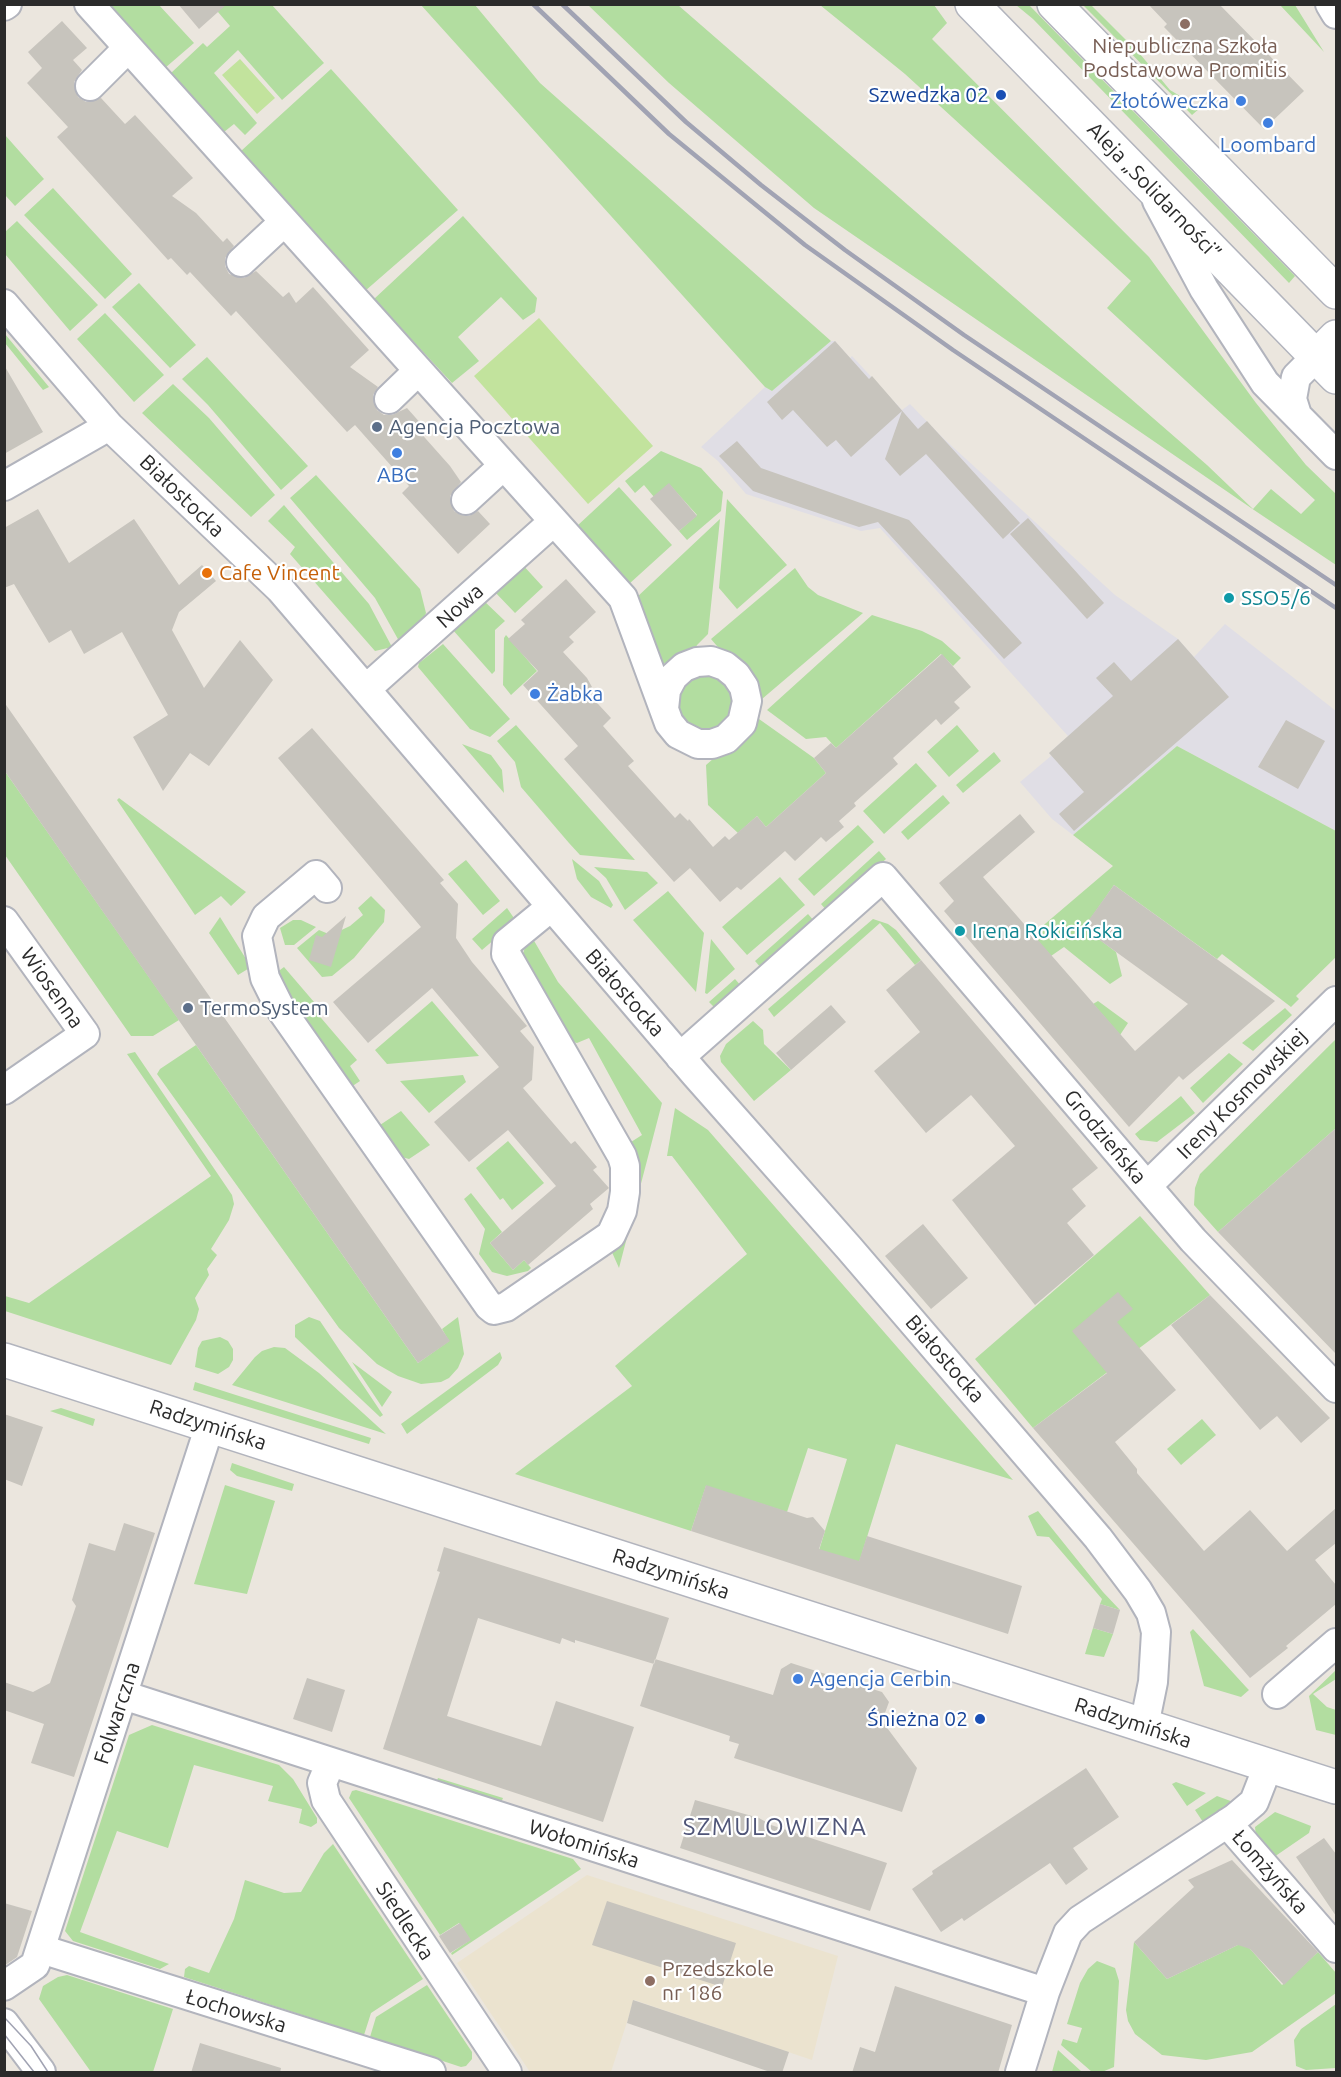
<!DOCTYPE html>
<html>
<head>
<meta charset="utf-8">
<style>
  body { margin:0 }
  #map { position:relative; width:1341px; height:2077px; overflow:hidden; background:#ebe6de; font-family:Ubuntu,sans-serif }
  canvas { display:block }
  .frame { position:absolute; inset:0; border:6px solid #2b2b2b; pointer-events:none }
</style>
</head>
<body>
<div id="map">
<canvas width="1341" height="2077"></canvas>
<div class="frame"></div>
</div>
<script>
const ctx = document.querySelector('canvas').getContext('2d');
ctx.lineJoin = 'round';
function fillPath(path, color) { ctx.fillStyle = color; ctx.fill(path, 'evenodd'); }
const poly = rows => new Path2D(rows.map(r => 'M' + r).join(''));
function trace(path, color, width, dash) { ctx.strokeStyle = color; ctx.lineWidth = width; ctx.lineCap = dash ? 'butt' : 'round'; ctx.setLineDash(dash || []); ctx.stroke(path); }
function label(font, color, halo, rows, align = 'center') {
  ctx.font = font + ' Ubuntu,sans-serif'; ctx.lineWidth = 4.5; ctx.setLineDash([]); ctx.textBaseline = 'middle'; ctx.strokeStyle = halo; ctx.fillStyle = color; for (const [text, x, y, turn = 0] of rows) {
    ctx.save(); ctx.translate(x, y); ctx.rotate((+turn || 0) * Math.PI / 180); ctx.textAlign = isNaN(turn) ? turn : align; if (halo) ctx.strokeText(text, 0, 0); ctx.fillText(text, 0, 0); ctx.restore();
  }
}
fillPath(poly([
  [831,341,835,341,850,358,852,356,902,410,910,404,943,438,1115,595,1178,639,1194,657,1225,624,1336,711,1336,831,1177,746,1073,835,1052,819,1020,782,1051,756,1049,753,1068,736,880,528,861,531,746,494,718,461,701,447,765,387,772,391]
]), '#e0dee5');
fillPath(poly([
  [587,1875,838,1956,812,2060,634,2000,611,2072,530,2072,457,1963]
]), '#ebe3cf');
fillPath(poly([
  [109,5,159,5,194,43,165,68],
  [212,5,272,5,324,63,282,100,238,50,214,73,257,123,245,135,234,124,224,132,171,73,203,43,207,47,230,26],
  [421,5,475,5,540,83,831,341,772,391,765,387],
  [588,5,678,5,1207,465,1253,509,1271,489,1301,514,1315,500,1107,308,1131,281,905,74,820,5,934,5,947,23,932,39,1149,257,1256,403,1306,465,1336,494,1336,565,1254,510,814,208,669,83],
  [1016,5,1029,5,1295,276,1289,283,1033,19],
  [1083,5,1091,5,1140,54,1170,90,1200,108,1192,115],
  [1280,5,1295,5,1324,52],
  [331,69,458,210,365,291,241,151],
  [5,135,44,179,15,206,5,195],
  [53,188,132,274,105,299,24,215],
  [463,216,537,298,535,312,523,320,501,297,458,337,479,361,452,383,374,299],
  [17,221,98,305,70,331,5,254,5,232],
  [139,283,196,345,170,368,112,307],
  [105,313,164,375,134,402,77,339],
  [5,334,49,387,43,390,5,343],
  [207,357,308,466,281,490,208,405,182,379],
  [173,384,209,418,275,495,251,517,142,413],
  [661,451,701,468,723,492,721,511,687,540,679,531,697,515,669,484,654,497,644,485,635,493,625,481],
  [316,475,420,589,426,613,423,620,399,641,375,598,290,498],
  [619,487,672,545,629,584,577,526],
  [727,499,787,565,737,609,719,588],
  [284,505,369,604,392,647,375,651,290,554,295,547,268,521],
  [720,519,708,634,697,645,694,653,659,665,636,598],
  [521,563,543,587,515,613,493,590],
  [795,568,808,587,818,595,863,613,762,699,711,639],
  [483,600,505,621,495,630,495,671,492,674,452,629],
  [872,615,922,631,942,641,961,658,953,666,941,654,836,748,826,737,806,739,767,710],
  [506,635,537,671,511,695,503,685,504,638],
  [443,644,510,719,490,737,470,729,418,667,419,663],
  [691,673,726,676,738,709,713,733,688,727,675,704],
  [759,719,814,758,826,773,766,827,757,816,738,833,708,805,706,765],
  [516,725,635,860,580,855,569,843,521,787,515,762,497,741],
  [957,725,979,751,949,777,927,752],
  [462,744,491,755,502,770,504,793],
  [1177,746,1336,831,1336,957,1296,996,1299,999,1291,1007,1222,954,1217,959,1114,885,1084,928,1116,952,1122,976,1110,984,1064,947,1051,956,1032,935,1113,866,1073,835],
  [994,752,1001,761,963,793,956,785],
  [916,763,937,786,884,834,863,811],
  [4,770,179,1020,153,1036,131,1036,5,855],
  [943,795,950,803,908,840,901,832],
  [119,798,246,892,231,906,221,896,195,915,117,800],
  [858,825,874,842,814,896,798,879],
  [879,851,886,859,827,911,821,904],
  [572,859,599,881,613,905,611,908,591,897,577,879],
  [466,860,500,901,483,915,448,874],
  [594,867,647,872,658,883,625,910,606,878],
  [780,877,805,905,747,955,722,927],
  [668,891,704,933,696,992,633,920],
  [371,896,385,910,384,922,354,958,332,976,322,977,297,948,319,930,331,935,350,926,363,915,358,908],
  [507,908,516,921,482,950,472,939],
  [808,914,815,922,762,969,755,961],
  [220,917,251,967,238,975,209,933],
  [873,919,888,924,896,930,921,960,915,965,880,923,774,1017,768,1009],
  [293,920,301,920,316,927,294,945,285,945,280,928],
  [533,939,558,982,662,1103,619,1268,611,1250,631,1142,642,1135,589,1038,577,1043,569,1041,522,957,526,944],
  [711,939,735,969,707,994,705,993],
  [284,967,314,1002,310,1005,357,1060,350,1066,360,1081,351,1087,276,973],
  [735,979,742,987,716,1009,709,1002],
  [432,1001,479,1056,387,1064,375,1050],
  [1098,1001,1128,1023,1120,1035,1093,1004],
  [1285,1008,1292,1015,1253,1051,1242,1043],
  [753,1021,763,1030,764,1044,791,1070,754,1101,721,1062,720,1056,726,1044],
  [1336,1039,1336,1128,1218,1232,1194,1205,1195,1188,1200,1174],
  [196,1045,418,1363,449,1341,442,1329,458,1317,464,1354,458,1368,449,1378,441,1382,421,1384,398,1376,377,1364,339,1328,157,1074,160,1069],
  [135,1052,232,1195,234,1204,229,1220,211,1249,217,1255,207,1269,209,1275,195,1298,199,1309,196,1320,171,1365,5,1311,5,1296,29,1303,211,1176,127,1054],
  [1229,1053,1243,1064,1203,1103,1190,1088],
  [463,1075,466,1082,429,1113,400,1081],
  [1181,1096,1195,1113,1157,1142,1140,1140,1135,1134],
  [675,1108,708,1130,1013,1480,896,1444,853,1582,813,1570,847,1459,808,1448,787,1512,706,1486,691,1531,515,1474,632,1386,615,1366,747,1254,672,1156,667,1156],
  [401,1111,430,1145,409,1159,402,1157,380,1125],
  [508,1141,544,1183,512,1210,503,1198,500,1200,476,1168],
  [471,1193,502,1232,490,1243,513,1270,524,1260,531,1268,528,1271,507,1276,492,1272,479,1254,485,1229,464,1199],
  [1140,1216,1210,1295,1033,1428,975,1359],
  [309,1317,320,1321,383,1415,380,1417,295,1337,295,1325],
  [220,1337,228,1341,233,1349,233,1360,229,1367,218,1374,195,1367,198,1348,202,1341],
  [274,1347,285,1348,319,1373,386,1434,232,1385,255,1357,262,1351],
  [500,1352,502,1358,498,1365,407,1434,401,1424],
  [352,1362,392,1392,382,1407],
  [195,1382,371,1438,369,1444,193,1390],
  [61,1408,95,1419,93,1426,50,1411],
  [1202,1419,1216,1435,1181,1465,1167,1449],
  [232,1463,294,1484,292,1491,237,1476,230,1470],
  [225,1485,275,1501,247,1594,194,1584],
  [1038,1511,1103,1592,1120,1610,1100,1604,1102,1599,1049,1537,1037,1536,1028,1516],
  [1093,1628,1113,1634,1104,1657,1085,1654],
  [1193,1629,1246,1687,1249,1690,1241,1697,1204,1686,1190,1632],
  [1336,1670,1336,1679,1313,1694,1327,1707,1336,1710,1336,1735,1316,1730,1309,1696],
  [152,1725,279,1765,293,1779,317,1818,317,1823,311,1827,299,1823,302,1809,268,1801,273,1786,194,1765,168,1848,117,1831,80,1932,169,1964,160,1969,73,1941,65,1931,129,1735],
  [438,1778,503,1798,500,1805,435,1785],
  [1176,1782,1206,1793,1187,1806,1172,1784],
  [356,1790,573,1859,581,1869,452,1955,451,1953,470,1940,459,1923,440,1935,349,1798,352,1791],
  [1217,1796,1236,1803,1205,1825,1195,1810],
  [1275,1812,1311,1826,1309,1833,1274,1857,1256,1837,1255,1827],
  [333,1844,423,1979,371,2013,364,2035,184,1977,185,1969,189,1966,209,1973,234,1919,245,1880,284,1893,301,1892,324,1853],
  [1134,1942,1167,1979,1244,1942,1282,1985,1318,1952,1336,1973,1336,1993,1252,2052,1206,2060,1162,2055,1135,2034,1128,2021,1126,2010],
  [1097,1961,1115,1968,1119,1981,1114,2067,1102,2072,1092,2072,1061,2045,1063,2039,1077,2043,1082,2028,1067,2024,1080,1983,1088,1969],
  [67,1975,173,2009,153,2072,91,2072,39,1999,43,1986,58,1977],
  [427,1985,472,2052,472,2059,466,2066,461,2067,370,2037,376,2017],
  [1336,2004,1336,2068,1306,2070,1296,2066,1294,2040,1301,2029],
  [1058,2050,1082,2072,1052,2072]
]), '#b2dda0');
fillPath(poly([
  [240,59,275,98,257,114,222,75],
  [539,318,653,446,588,504,474,376]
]), '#c2e39d');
fillPath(poly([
  [178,4,227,4,199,29],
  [1148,4,1219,4,1304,91,1264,129,1164,27,1167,24],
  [62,21,87,48,73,60,82,70,74,82,78,97,86,102,101,98,125,124,135,115,193,178,172,196,196,213,223,242,227,238,234,246,225,258,225,266,229,274,244,278,256,271,283,297,289,292,296,303,313,287,369,350,350,367,378,387,373,395,377,410,384,415,392,415,407,408,423,426,418,430,450,466,461,482,450,496,454,511,461,515,469,516,478,511,490,524,458,554,402,493,409,486,355,425,347,432,236,311,231,316,190,272,187,275,171,258,168,260,57,137,68,127,27,83,42,68,28,52],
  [835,341,869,379,872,376,918,429,927,421,1020,523,1003,539,926,454,900,476,885,459,902,411,851,457,836,440,827,447,793,410,782,420,767,402],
  [4,365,43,432,4,454],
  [737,441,761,468,909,520,1022,643,1004,659,878,522,859,527,753,491,719,456],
  [669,483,697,516,679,531,650,499],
  [38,509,69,563,134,519,179,585,202,565,216,581,179,612,172,630,204,688,240,640,273,680,209,766,190,753,163,791,133,737,168,715,122,632,84,654,71,630,49,643,14,584,4,588,4,528],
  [1028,518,1104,603,1087,619,1010,534],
  [566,579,596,612,569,637,574,642,563,652,587,678,592,687,587,692,611,718,603,726,634,761,628,766,675,818,680,813,688,821,689,819,713,847,725,836,729,840,757,816,766,827,826,773,814,758,831,743,836,748,942,654,971,687,954,702,960,708,941,725,936,719,893,758,898,764,854,803,856,806,839,821,844,827,826,842,821,837,795,861,785,851,741,890,737,887,720,902,690,868,674,882,564,759,578,746,523,685,538,671,508,639,525,624,521,620],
  [1178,639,1229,697,1074,831,1059,814,1084,792,1049,753,1113,696,1096,678,1114,662,1131,681],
  [4,702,450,1341,418,1363,4,770],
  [1286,720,1325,741,1298,789,1258,767],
  [312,728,444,880,440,883,458,904,456,938,472,962,527,1026,520,1031,534,1047,532,1080,523,1088,571,1144,575,1141,597,1167,593,1170,609,1188,590,1204,593,1209,528,1265,524,1260,513,1270,490,1243,556,1186,508,1130,469,1162,434,1122,499,1067,432,988,368,1043,333,1002,421,927,278,758],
  [1020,814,1035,832,983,877,1135,1051,1188,1004,1083,928,1114,885,1275,1001,1183,1080,1179,1076,1129,1127,944,911,954,901,939,883],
  [346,916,331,967,309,960,316,935,322,937],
  [921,960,1098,1168,1072,1189,1086,1206,1067,1223,1094,1255,1035,1305,952,1200,1015,1146,971,1095,926,1133,874,1071,920,1032,886,990],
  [831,1005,846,1022,791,1070,776,1053],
  [1336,1128,1336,1354,1218,1232],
  [923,1224,968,1278,931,1309,885,1256],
  [1118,1292,1133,1309,1117,1322,1176,1390,1115,1442,1137,1469,1137,1473,1204,1551,1250,1510,1287,1551,1336,1508,1336,1543,1315,1560,1336,1585,1336,1604,1286,1646,1288,1648,1250,1678,1033,1428,1107,1373,1072,1331],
  [1210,1295,1330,1418,1301,1443,1277,1416,1260,1430,1171,1325],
  [4,1414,43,1427,22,1486,4,1479],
  [706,1485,807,1518,813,1517,825,1531,819,1549,859,1561,867,1536,1022,1586,1008,1634,691,1531],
  [124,1523,155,1533,74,1777,31,1763,44,1724,4,1710,4,1682,33,1692,50,1683,76,1606,72,1600,89,1543,115,1551],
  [444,1547,669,1618,654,1664,575,1640,575,1643,562,1638,560,1644,478,1618,447,1716,541,1746,556,1701,634,1727,603,1822,383,1749,440,1572,437,1571],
  [1100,1604,1120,1610,1113,1634,1093,1628],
  [655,1659,773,1695,781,1669,791,1663,882,1692,889,1702,882,1721,917,1768,902,1812,734,1758,739,1744,729,1741,730,1736,640,1706],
  [307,1678,345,1690,332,1732,293,1719],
  [1086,1768,1119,1817,1073,1848,1088,1869,1066,1885,1050,1863,964,1921,962,1918,941,1932,912,1889,933,1874,932,1871],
  [695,1800,759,1818,771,1825,887,1863,870,1911,680,1848],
  [1324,1838,1336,1854,1336,1916,1296,1857],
  [1232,1860,1318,1952,1284,1985,1250,1949,1238,1945,1167,1979,1134,1942,1194,1887,1188,1880],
  [607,1901,736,1943,722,1987,592,1945],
  [4,1903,32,1911,17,1957,4,1966],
  [460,1923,471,1940,450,1953,439,1936],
  [895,1986,1012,2025,998,2073,852,2073,860,2047,875,2052],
  [633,2000,789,2052,782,2073,773,2073,627,2023],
  [200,2043,281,2068,280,2073,191,2073]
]), '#c7c4bd');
const minor = poly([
  [89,4,623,598,669,723,678,734,698,744,712,744,726,739,742,723,747,701,744,687,736,675,725,666,711,661,697,662,684,667,673,677,666,690,664,709],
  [1330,4,1336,14],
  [4,6,7,4],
  [90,86,128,48],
  [1157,201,1204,289,1265,383,1336,455],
  [241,262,284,222],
  [4,304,109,426,280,589,695,1074,849,1248,1098,1538,1138,1591,1151,1613,1156,1632,1153,1682,1144,1726],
  [389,399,418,371],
  [1297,415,1292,399,1296,377,1317,356],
  [4,486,109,426],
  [466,500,503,466],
  [366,689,553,522],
  [327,888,316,875,266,917,257,936,265,978,280,1008,489,1306,494,1310,506,1307,611,1235,622,1211,625,1192,625,1166,622,1156,506,954,507,943,551,907],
  [4,921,85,1034,4,1090],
  [680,1057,883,877,1193,1240,1336,1388],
  [1147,1186,1336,1001],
  [1277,1694,1336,1643],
  [123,1695,1045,1992],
  [330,1764,322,1783,326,1800,507,2072],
  [1227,1823,1336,1948],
  [41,1949,431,2072],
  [4,1986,35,1965,210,1425],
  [4,2023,41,2072],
  [1020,2072,1045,1992,1068,1933,1080,1920,1235,1818,1254,1802,1268,1766]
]);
const tertiary = poly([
  [1317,356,1336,337],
  [4,1360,1336,1787]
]);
const secondary = poly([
  [972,4,1336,377],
  [1054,4,1336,292]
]);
trace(minor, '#b2b4bd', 32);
trace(tertiary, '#b2b4bd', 36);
trace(secondary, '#b2b4bd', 36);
trace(minor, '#fff', 28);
trace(tertiary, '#fff', 33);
trace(secondary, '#fff', 33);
trace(poly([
  [4,2017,31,2046,48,2072],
  [4,2034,34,2072]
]), '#a1a3b3', 1.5);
trace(poly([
  [533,4,669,134,805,245,953,350,1336,608],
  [562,4,686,122,761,185,845,250,964,335,1336,585]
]), '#a1a3b3', 4.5);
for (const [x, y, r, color] of [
  [1185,24,6,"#8d6e63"],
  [1001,95,6,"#1a4fb4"],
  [1241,101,6,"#3f7fe0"],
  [1268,123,6,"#3f7fe0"],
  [377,427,6,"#5c6f8a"],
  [397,453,6,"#3f7fe0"],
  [207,573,6,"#e8710a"],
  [1229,598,6,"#0f9aa8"],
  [535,694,6,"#3f7fe0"],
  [960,931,6,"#0f9aa8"],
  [188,1008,6,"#5c6f8a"],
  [798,1679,6,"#3f7fe0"],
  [980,1719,6,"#1a4fb4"],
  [650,1981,6,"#8d6e63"]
]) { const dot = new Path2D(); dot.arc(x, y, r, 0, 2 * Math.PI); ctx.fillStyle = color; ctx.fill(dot); trace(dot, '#fff', 2); }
label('21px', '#785e54', '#fff', [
  ["Niepubliczna Szkoła",1185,46],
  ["Podstawowa Promitis",1185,70],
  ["Przedszkole",662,1969,"left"],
  ["nr 186",662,1993,"left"]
]);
label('21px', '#164399', '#fff', [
  ["Szwedzka 02",989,95],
  ["Śnieżna 02",968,1719]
], 'right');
label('21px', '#366cbe', '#fff', [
  ["Złotóweczka",1229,101,"right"],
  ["Loombard",1268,145],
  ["ABC",397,475],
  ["Żabka",547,694,"left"],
  ["Agencja Cerbin",810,1679,"left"]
]);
label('21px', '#2b2b2b', '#fff', [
  ["Aleja „Solidarności”",1154,191,46],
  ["Białostocka",182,496,44],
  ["Nowa",460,606,-42],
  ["Wiosenna",52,988,55],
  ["Białostocka",625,993,49],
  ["Ireny Kosmowskiej",1242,1094,-45],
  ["Grodzieńska",1105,1137,50],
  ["Białostocka",945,1359,49],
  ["Radzymińska",208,1425,18],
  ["Radzymińska",671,1574,18],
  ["Folwarczna",117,1713,-72],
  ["Radzymińska",1133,1723,18],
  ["Wołomińska",584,1844,18],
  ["Łomżyńska",1270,1872,49],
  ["Siedlecka",405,1921,57],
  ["Łochowska",236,2011,17]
]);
label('21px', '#4e5e75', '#fff', [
  ["Agencja Pocztowa",389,427],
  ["TermoSystem",200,1008]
], 'left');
label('21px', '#c56008', '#fff', [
  ["Cafe Vincent",219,573]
], 'left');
label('21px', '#0d838f', '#fff', [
  ["SSO5/6",1241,598],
  ["Irena Rokicińska",972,931]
], 'left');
ctx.letterSpacing = '1.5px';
label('24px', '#4f5578', '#fff', [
  ["SZMULOWIZNA",775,1827]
]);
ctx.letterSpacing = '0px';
</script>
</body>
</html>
